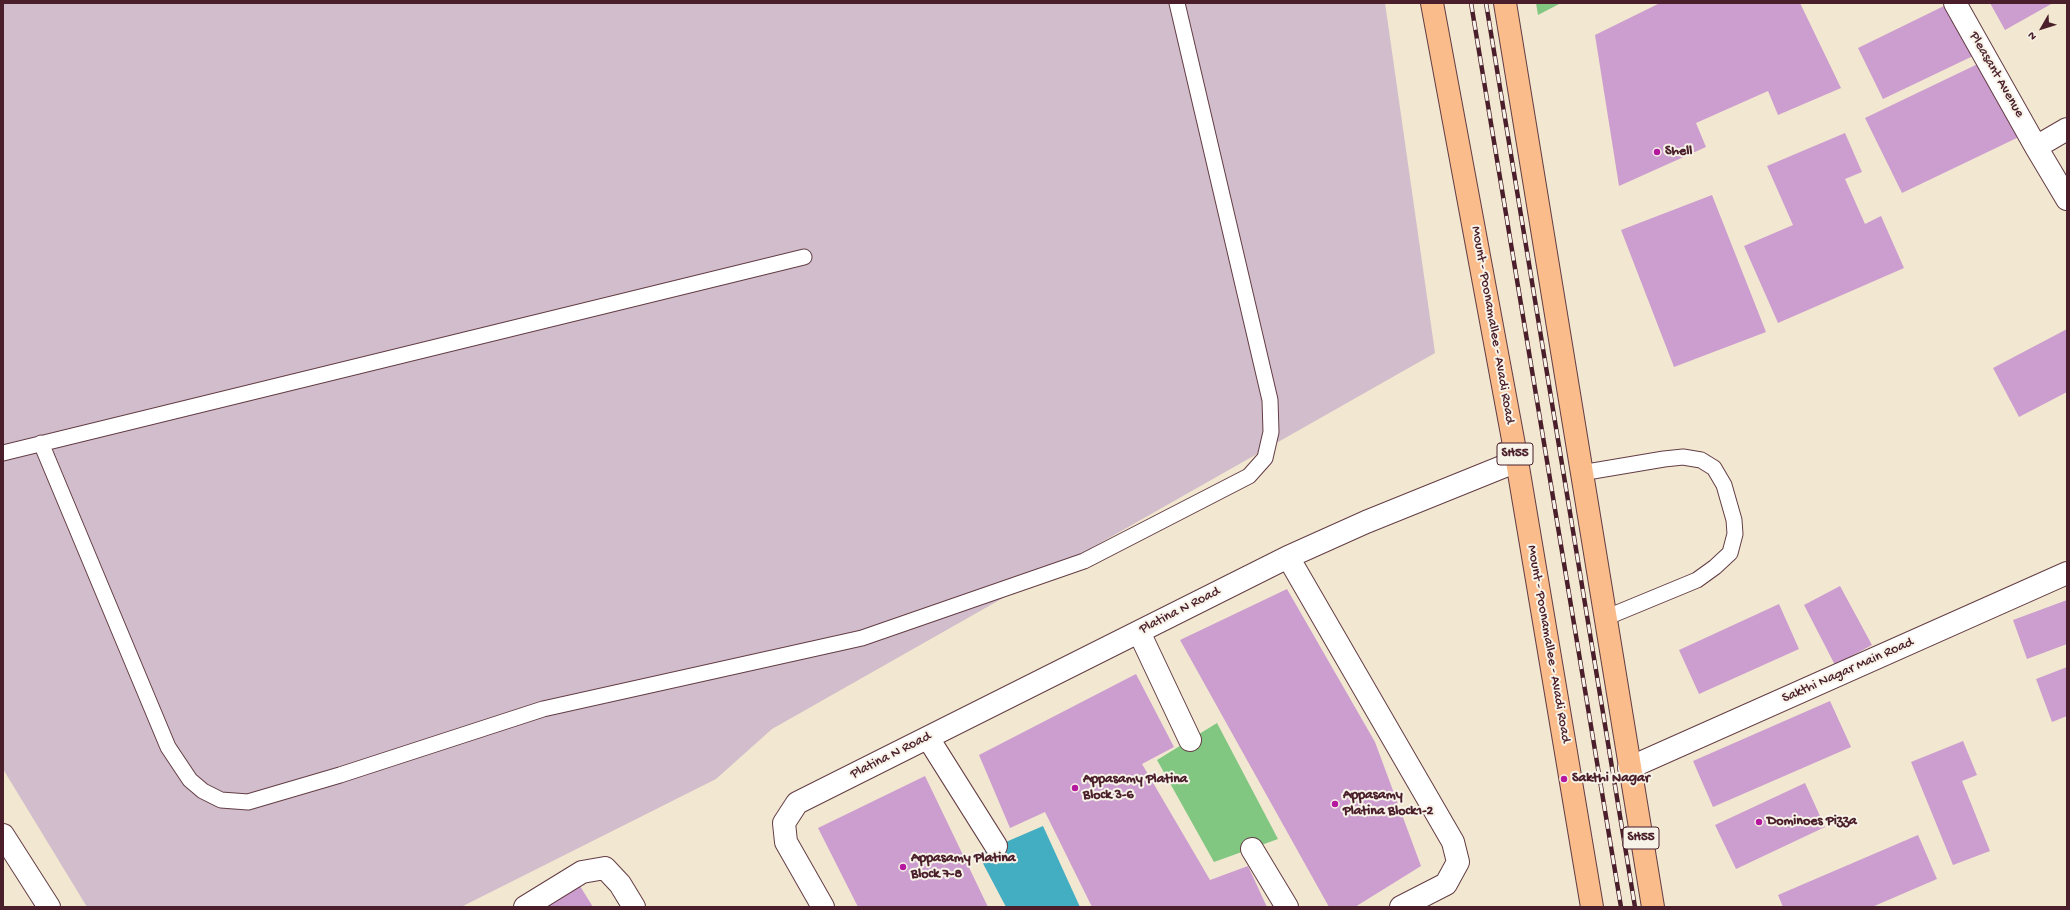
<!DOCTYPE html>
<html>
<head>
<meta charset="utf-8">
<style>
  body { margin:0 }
  #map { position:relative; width:2070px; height:910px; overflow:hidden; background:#f2e7d0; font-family:"Gochi Hand",sans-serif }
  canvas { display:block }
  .frame { position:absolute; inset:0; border:4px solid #4a1f2b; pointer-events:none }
  .north { position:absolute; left:2022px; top:8px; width:40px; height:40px; -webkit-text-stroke:3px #f7f3e8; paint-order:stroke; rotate:231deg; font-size:11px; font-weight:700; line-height:16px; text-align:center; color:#4a1f2b }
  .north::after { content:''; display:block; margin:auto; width:14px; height:18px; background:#4a1f2b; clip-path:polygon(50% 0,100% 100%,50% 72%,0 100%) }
</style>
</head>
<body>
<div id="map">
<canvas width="2070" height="910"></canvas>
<div class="frame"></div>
<div class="north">N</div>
</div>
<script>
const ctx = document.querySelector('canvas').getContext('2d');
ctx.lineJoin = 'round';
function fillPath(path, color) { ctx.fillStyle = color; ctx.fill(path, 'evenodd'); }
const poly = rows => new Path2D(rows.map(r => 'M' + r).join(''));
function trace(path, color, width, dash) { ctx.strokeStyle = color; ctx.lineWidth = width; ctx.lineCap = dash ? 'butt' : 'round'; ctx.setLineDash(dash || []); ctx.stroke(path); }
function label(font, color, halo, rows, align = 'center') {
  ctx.font = font + ' "Gochi Hand",sans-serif'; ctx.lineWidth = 4; ctx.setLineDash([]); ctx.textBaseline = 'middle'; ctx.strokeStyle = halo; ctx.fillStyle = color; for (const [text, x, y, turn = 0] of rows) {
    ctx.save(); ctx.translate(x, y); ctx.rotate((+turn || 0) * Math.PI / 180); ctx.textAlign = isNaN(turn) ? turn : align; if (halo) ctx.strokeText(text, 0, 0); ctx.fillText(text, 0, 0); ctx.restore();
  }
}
fillPath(poly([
  [3,3,1385,3,1435,353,772,729,716,779,461,907,87,907,3,769]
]), '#d1bdcb');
fillPath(poly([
  [1536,3,1561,3,1538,15],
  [1217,723,1278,839,1214,862,1157,760]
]), '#81c782');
fillPath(poly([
  [1043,826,1080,907,1006,907,978,854]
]), '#43adc2');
fillPath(poly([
  [1660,3,1800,3,1841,88,1778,115,1768,91,1696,123,1706,147,1619,186,1595,35],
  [1990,3,2053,3,2005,30],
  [1948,4,1973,56,1883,99,1858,48],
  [1984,61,2021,136,1902,193,1865,118],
  [1845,133,1862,172,1845,179,1865,224,1881,216,1904,268,1778,323,1744,246,1793,225,1767,166],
  [1712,195,1766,332,1674,367,1621,230],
  [2067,329,2067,392,2019,417,1993,368],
  [1840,586,1872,645,1835,665,1804,605],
  [1287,589,1375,742,1421,866,1355,907,1329,907,1180,640],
  [2067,600,2067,644,2027,659,2013,620],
  [1779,604,1799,649,1699,694,1679,650],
  [2067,667,2067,716,2052,722,2036,679],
  [1136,674,1174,747,1142,764,1210,880,1248,866,1267,907,1092,907,1045,812,1010,828,979,755],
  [1830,701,1851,747,1713,807,1693,761],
  [1963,741,1977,775,1962,781,1990,851,1953,865,1911,762],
  [925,776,988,907,858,907,818,828],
  [1805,783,1825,827,1736,869,1715,825],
  [1918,835,1937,879,1872,907,1783,907,1778,895],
  [580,886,593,907,546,907]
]), '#cc9ed0');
const service = poly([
  [41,443,168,747,190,780,203,791,221,800,248,802,340,775,543,709,862,638,1084,561,1249,476,1265,458,1271,432,1270,400,1177,3],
  [3,453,804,257],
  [1581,473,1664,459,1683,457,1701,460,1714,468,1724,485,1734,520,1735,534,1730,553,1715,567,1697,580,1605,618]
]);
const minor = poly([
  [1955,3,2036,147],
  [2067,129,2036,147,2067,199],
  [1288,557,1453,842,1458,862,1446,884,1401,907],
  [1139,632,1190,740],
  [928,738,996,846],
  [1629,768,2067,573],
  [3,835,49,907],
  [1252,849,1287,907],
  [525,907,582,872,605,868,620,884,634,907],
  [823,907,786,842,784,823,797,803,1288,557,1366,522,1517,461]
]);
const primary = poly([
  [1432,3,1517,461,1592,907],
  [1505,3,1653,907]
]);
trace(service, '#633d44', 17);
trace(minor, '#633d44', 24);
trace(primary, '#633d44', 24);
trace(service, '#fff', 15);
trace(minor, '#fff', 22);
trace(primary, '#f9bc8a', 22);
const rail = poly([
  [1471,3,1621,907],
  [1486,3,1635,907]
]);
trace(rail, '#4a1f2b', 4.5);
trace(rail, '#f7f3e8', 3, [9]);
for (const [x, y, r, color] of [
  [1657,152,4,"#b5179e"],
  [1564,779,4,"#b5179e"],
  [1075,788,4,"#b5179e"],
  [1335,804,4,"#b5179e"],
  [1759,822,4,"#b5179e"],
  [903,867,4,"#b5179e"]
]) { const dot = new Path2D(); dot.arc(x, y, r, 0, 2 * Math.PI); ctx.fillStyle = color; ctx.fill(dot); trace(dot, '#f7f3e8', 1.5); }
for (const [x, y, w] of [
  [1515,454,36],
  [1641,838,36]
]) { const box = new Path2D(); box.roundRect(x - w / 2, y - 11, w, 22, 3); ctx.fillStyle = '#f7f3e8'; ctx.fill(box); trace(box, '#4a1f2b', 1); }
label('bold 13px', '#4a1f2b', null, [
  ["SH55",1515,454],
  ["SH55",1641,838]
]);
label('14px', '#4a1f2b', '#f7f3e8', [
  ["Pleasant Avenue",1996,75,60],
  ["Mount - Poonamallee - Avadi Road",1492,325,80],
  ["Platina N Road",1180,611,-27],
  ["Mount - Poonamallee - Avadi Road",1548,644,80],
  ["Sakthi Nagar Main Road",1848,671,-24],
  ["Platina N Road",891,756,-27]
]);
label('bold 14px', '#4a1f2b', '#f7f3e8', [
  ["Shell",1665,152],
  ["Sakthi Nagar",1572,779],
  ["Appasamy Platina",1083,780],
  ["Block 3-6",1083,796],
  ["Appasamy",1343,796],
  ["Platina Block1-2",1343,812],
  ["Dominoes Pizza",1767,822],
  ["Appasamy Platina",911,859],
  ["Block 7-8",911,875]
], 'left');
</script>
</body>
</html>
